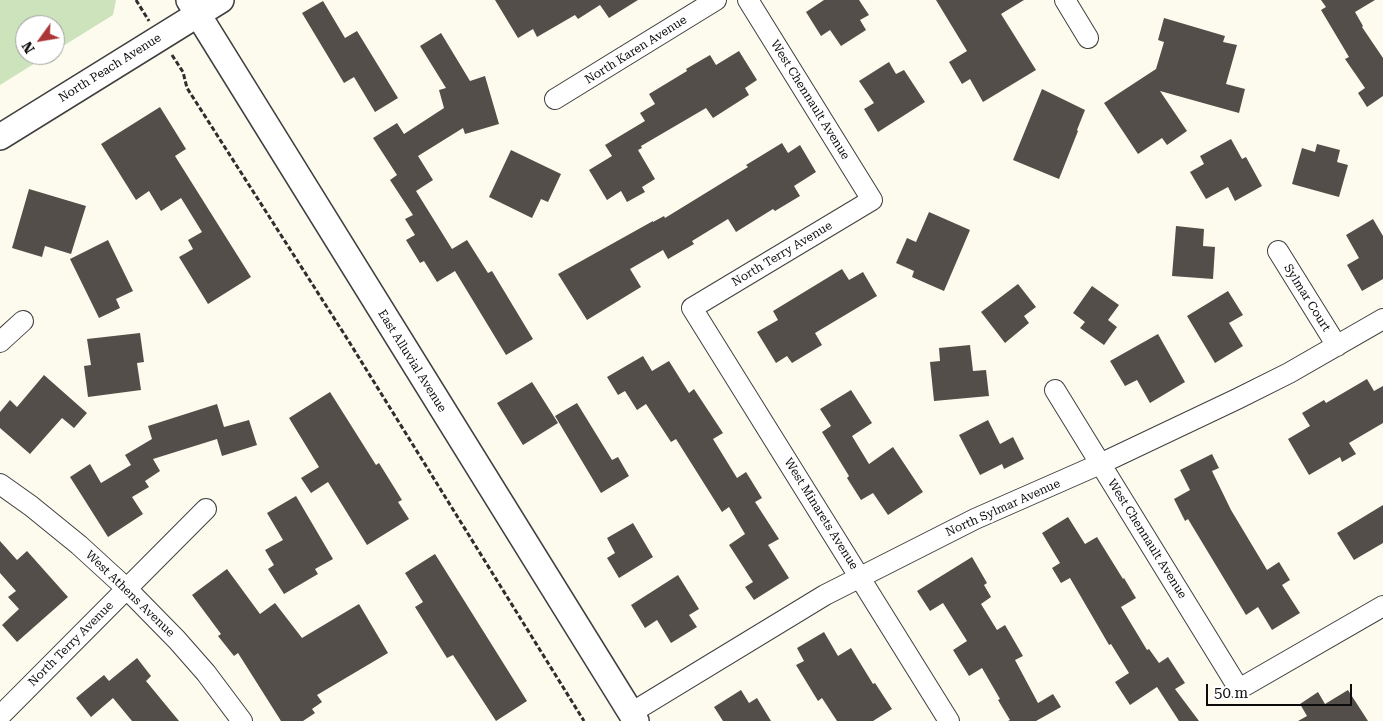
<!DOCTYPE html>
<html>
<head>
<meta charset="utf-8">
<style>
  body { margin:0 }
  #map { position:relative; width:1383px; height:721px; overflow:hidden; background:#fdfbed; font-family:"Roboto Serif",serif }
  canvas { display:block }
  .north { position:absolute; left:15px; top:15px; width:50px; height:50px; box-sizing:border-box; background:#fff; border:1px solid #9e9e9e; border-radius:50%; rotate:238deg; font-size:14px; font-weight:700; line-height:20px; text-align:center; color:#0c0c0c }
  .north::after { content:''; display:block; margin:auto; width:18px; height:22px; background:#ab3635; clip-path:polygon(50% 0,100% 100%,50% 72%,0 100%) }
  .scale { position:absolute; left:1206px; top:684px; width:146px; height:22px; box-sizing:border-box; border:2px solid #0c0c0c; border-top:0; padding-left:6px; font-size:15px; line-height:18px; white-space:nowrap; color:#0c0c0c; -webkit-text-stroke:4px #fff; paint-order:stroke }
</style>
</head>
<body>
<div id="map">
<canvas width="1383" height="721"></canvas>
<div class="north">N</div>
<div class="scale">50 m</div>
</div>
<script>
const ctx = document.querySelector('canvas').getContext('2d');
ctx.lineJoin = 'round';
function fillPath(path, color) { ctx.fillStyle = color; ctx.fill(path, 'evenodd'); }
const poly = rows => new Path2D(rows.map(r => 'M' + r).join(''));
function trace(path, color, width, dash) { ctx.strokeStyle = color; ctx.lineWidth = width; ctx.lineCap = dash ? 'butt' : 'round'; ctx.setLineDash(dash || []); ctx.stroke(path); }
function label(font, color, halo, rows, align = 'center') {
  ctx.font = font + ' "Roboto Serif",serif'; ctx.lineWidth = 5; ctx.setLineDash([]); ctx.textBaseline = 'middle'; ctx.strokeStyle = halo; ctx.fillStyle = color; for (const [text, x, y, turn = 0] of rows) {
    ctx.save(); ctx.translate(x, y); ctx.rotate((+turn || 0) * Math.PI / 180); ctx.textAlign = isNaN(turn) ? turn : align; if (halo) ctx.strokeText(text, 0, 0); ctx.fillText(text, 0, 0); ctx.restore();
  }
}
fillPath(poly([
  [0,0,116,0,113,15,55,51,55,25,25,25,25,55,48,55,0,85]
]), '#cde3bb');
fillPath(poly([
  [495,0,638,0,609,18,600,5,578,19,575,15,537,37,533,29,518,38],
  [824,0,859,0,869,15,860,20,866,30,841,46,830,30,821,36,806,12],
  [936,0,1024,0,1001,14,1036,70,983,102,970,79,962,84,949,62,967,51],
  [1321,0,1375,0,1355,12,1363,26,1362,27,1383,58,1383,96,1367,107,1358,93,1365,88,1345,59,1349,57,1321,10,1326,7],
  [323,1,345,38,357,31,398,98,375,112,354,77,344,83,302,13],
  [1164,18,1225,36,1223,42,1237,45,1226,84,1245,89,1239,113,1160,91,1187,131,1167,145,1162,138,1138,154,1104,103,1156,69,1164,42,1158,40],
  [441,33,470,81,485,76,499,124,465,134,463,128,418,156,433,180,416,191,452,249,467,240,488,273,492,271,533,339,506,355,455,271,437,282,424,261,420,263,406,240,415,235,405,219,413,215,390,180,397,175,373,138,397,123,404,134,444,108,439,90,446,88,420,46],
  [739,51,757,80,745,88,749,95,713,118,706,108,641,146,642,148,638,150,655,179,642,187,645,192,627,202,621,191,607,200,589,170,612,156,605,145,645,121,640,113,655,104,649,94,687,71,686,69,710,55,716,65],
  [889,62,896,74,904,70,925,102,878,132,864,109,874,103,859,81],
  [1042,89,1085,110,1077,130,1078,131,1059,179,1013,160],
  [160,107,186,149,175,156,251,277,208,304,179,257,193,249,188,240,202,232,181,198,161,211,149,191,136,200,101,144],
  [1231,139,1242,159,1246,157,1262,186,1235,201,1228,187,1206,199,1190,172,1204,164,1200,156],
  [782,143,788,153,800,145,816,172,794,186,800,196,775,211,773,209,736,232,728,219,692,241,694,244,668,259,663,250,630,269,641,287,587,320,558,274,653,221,653,222,664,216,665,218,748,167,746,165],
  [1317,144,1340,150,1337,162,1348,165,1339,197,1292,184,1302,148,1315,152],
  [511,150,561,174,548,202,541,199,532,218,489,197],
  [29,189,86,206,71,254,45,246,42,257,12,248],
  [929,212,970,230,944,291,912,277,914,271,896,263,907,238,916,242],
  [1373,219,1383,236,1383,279,1362,291,1347,265,1359,258,1346,235],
  [1176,226,1204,229,1203,246,1215,247,1213,279,1172,276],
  [108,240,133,291,116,299,120,308,99,318,70,259],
  [842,269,849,280,863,272,877,296,815,333,822,345,792,363,787,356,776,363,757,332,778,320,773,311],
  [1018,284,1036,307,1024,316,1029,323,1005,343,981,312],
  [1092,286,1119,305,1108,320,1117,327,1104,345,1080,328,1085,322,1073,313],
  [1228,291,1243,315,1229,323,1243,346,1215,363,1187,316],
  [140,333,144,362,137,363,141,390,88,397,84,366,91,365,87,339],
  [1158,334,1185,382,1150,403,1137,380,1125,386,1110,361],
  [970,345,973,371,986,370,989,396,934,401,930,362,940,361,939,348],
  [643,356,652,371,669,361,689,393,694,389,723,433,713,439,737,478,746,472,762,498,755,502,779,539,768,545,789,578,754,600,745,587,753,582,729,545,745,534,729,507,722,512,676,439,671,442,646,404,637,410,625,391,618,395,607,377],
  [44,375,87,413,74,428,62,418,30,454,0,428,0,412,10,400,17,407],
  [1367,379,1374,391,1383,386,1383,423,1349,443,1356,454,1342,462,1340,457,1309,475,1288,439,1310,426,1302,413,1324,400,1326,403],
  [532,382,558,423,523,445,497,403],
  [851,390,872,423,852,436,869,464,893,447,923,492,888,515,873,493,861,500,847,478,849,476,822,432,831,426,820,409],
  [330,392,376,465,379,463,402,500,398,502,409,519,367,545,328,482,311,493,301,478,319,467,289,418],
  [577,403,612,460,618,457,629,476,601,493,555,416],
  [217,404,224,427,249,420,257,445,222,456,217,439,153,459,160,471,145,481,149,487,132,497,143,514,108,537,70,477,90,464,101,483,131,465,125,455,152,439,148,426],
  [988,420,1000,444,1013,437,1024,459,1004,469,1002,464,980,475,959,435],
  [1212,454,1219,468,1212,471,1231,510,1267,570,1279,562,1290,580,1282,585,1300,613,1272,630,1258,607,1246,615,1188,519,1185,521,1174,499,1190,490,1180,470],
  [296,496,333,559,315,569,318,574,284,594,268,569,274,565,265,550,283,540,267,513],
  [1383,505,1383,543,1354,560,1337,533],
  [1068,517,1085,544,1097,537,1123,579,1124,578,1136,598,1121,607,1147,650,1149,649,1159,663,1168,657,1185,683,1175,689,1199,721,1179,721,1157,687,1130,705,1115,682,1129,673,1111,644,1109,645,1070,578,1061,583,1052,568,1060,563,1042,533],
  [633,523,653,557,619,578,607,558,615,553,607,538],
  [0,541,17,560,27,551,68,597,17,642,2,625,19,609,8,597,16,591,0,573],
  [435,554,527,701,496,721,453,655,447,658,415,607,423,602,405,573],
  [972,557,987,583,984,585,991,597,981,604,997,630,1005,625,1023,656,1015,660,1038,703,1053,694,1061,707,1036,721,1008,721,1010,720,998,700,1000,699,982,668,969,676,953,650,967,641,943,603,930,611,917,591],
  [227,569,260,614,275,603,302,638,359,604,388,653,317,695,322,702,312,709,315,713,303,721,281,721,238,653,234,656,218,636,221,634,192,595],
  [678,575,699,609,689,615,697,627,671,643,657,620,645,628,631,605],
  [824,632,838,656,851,648,873,684,875,683,892,709,873,721,837,721,822,698,818,701,796,665,804,661,797,648],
  [137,658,151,676,146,681,179,721,132,721,113,698,91,717,76,698,104,675,109,681],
  [741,690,749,703,757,698,771,721,723,721,714,707],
  [1348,690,1368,721,1298,721,1307,716,1300,704,1318,692,1325,704]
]), '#534e49');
const minor = poly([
  [748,0,872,200,692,308,949,721],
  [1065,0,1088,38],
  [555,99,716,0],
  [1278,251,1337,346],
  [0,342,23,321],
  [1055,390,1239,689,1383,606],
  [0,484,31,506,79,545,126,588,177,640,206,673,242,721],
  [631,713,825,595,975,519,1100,464,1237,399,1289,373,1383,319],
  [0,716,206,509]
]);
const tertiary = poly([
  [189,0,636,721],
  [0,137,221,0]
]);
trace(minor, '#3f3f3f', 22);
trace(tertiary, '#3f3f3f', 28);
trace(poly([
  [136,0,149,21],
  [172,55,183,72,187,88,348,340,584,721]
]), '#2e2e2e', 3, [5, 2.5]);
trace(minor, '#fff', 20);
trace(tertiary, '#fff', 25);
label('12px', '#0c0c0c', '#fff', [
  ["North Karen Avenue",636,50,-32],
  ["North Peach Avenue",110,68,-32],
  ["West Chennault Avenue",810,100,58],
  ["North Terry Avenue",782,254,-31],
  ["Sylmar Court",1307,298,58],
  ["East Alluvial Avenue",412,361,58],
  ["North Sylmar Avenue",1003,508,-24],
  ["West Minarets Avenue",821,514,58],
  ["West Chennault Avenue",1147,539,58],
  ["West Athens Avenue",130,594,44],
  ["North Terry Avenue",71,644,-45]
]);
</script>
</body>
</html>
